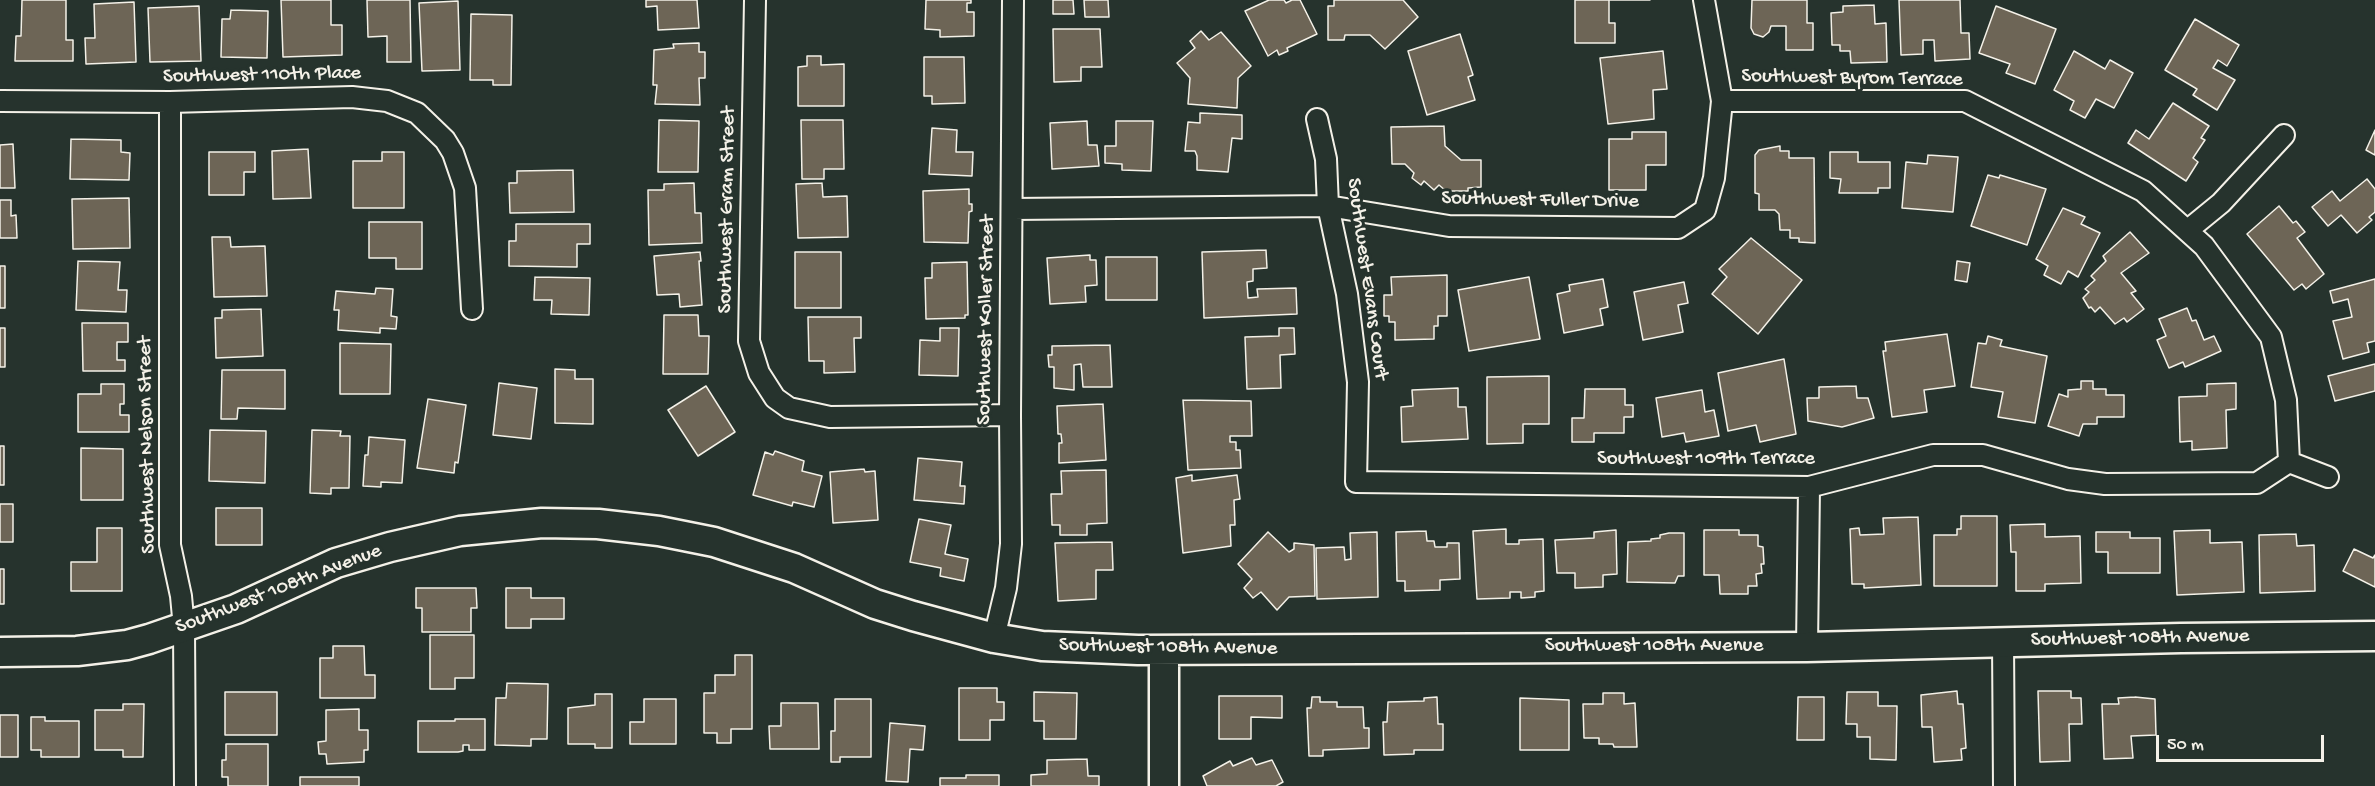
<!DOCTYPE html>
<html>
<head>
<meta charset="utf-8">
<style>
  body { margin:0 }
  #map { position:relative; width:2375px; height:786px; overflow:hidden; background:#26332d; font-family:"Gochi Hand",sans-serif }
  canvas { display:block }
  .scale { position:absolute; left:2156px; top:735px; width:168px; height:27px; box-sizing:border-box; border:3px solid #f4f1e8; border-top:0; padding-left:8px; font-size:18px; line-height:21px; white-space:nowrap; color:#f4f1e8; -webkit-text-stroke:4px #26332d; paint-order:stroke }
</style>
</head>
<body>
<div id="map">
<canvas width="2375" height="786"></canvas>
<div class="scale">50 m</div>
</div>
<script>
const ctx = document.querySelector('canvas').getContext('2d');
ctx.lineJoin = 'round';
function fillPath(path, color) { ctx.fillStyle = color; ctx.fill(path, 'evenodd'); }
const poly = rows => new Path2D(rows.map(r => 'M' + r).join(''));
function trace(path, color, width, dash) { ctx.strokeStyle = color; ctx.lineWidth = width; ctx.lineCap = dash ? 'butt' : 'round'; ctx.setLineDash(dash || []); ctx.stroke(path); }
function label(font, color, halo, rows, align = 'center') {
  ctx.font = font + ' "Gochi Hand",sans-serif'; ctx.lineWidth = 6; ctx.setLineDash([]); ctx.textBaseline = 'middle'; ctx.strokeStyle = halo; ctx.fillStyle = color; for (const [text, x, y, turn = 0] of rows) {
    ctx.save(); ctx.translate(x, y); ctx.rotate((+turn || 0) * Math.PI / 180); ctx.textAlign = isNaN(turn) ? turn : align; if (halo) ctx.strokeText(text, 0, 0); ctx.fillText(text, 0, 0); ctx.restore();
  }
}
const building = poly([
  [22,0,66,0,66,40,73,40,73,61,15,61,16,36,21,36,22,0],
  [281,0,331,0,331,25,342,25,342,55,283,57,281,0],
  [367,0,410,0,411,62,387,62,387,36,368,37,367,0],
  [646,0,697,0,699,28,658,30,657,6,646,7,646,0],
  [926,0,971,0,971,3,967,3,967,12,974,12,974,36,940,37,940,30,925,29,926,0],
  [1053,0,1073,0,1074,14,1053,14,1053,0],
  [1084,0,1108,0,1109,17,1085,17,1084,0],
  [1269,0,1284,0,1286,3,1292,0,1300,0,1317,34,1287,48,1288,51,1279,55,1277,50,1268,56,1245,11,1269,0],
  [1334,0,1403,0,1418,17,1385,49,1370,35,1345,35,1344,40,1328,40,1328,6,1334,6,1334,0],
  [1575,0,1650,0,1609,0,1609,23,1615,23,1615,43,1575,43,1575,0],
  [1752,0,1807,0,1807,23,1813,23,1813,50,1786,50,1786,26,1771,26,1769,32,1763,37,1754,34,1751,28,1752,0],
  [1899,0,1960,0,1961,33,1969,33,1970,59,1935,61,1934,40,1923,40,1923,54,1901,55,1899,0],
  [458,1,460,70,422,71,419,3,458,1],
  [134,2,136,62,86,64,85,38,95,38,94,4,134,2],
  [1874,5,1875,24,1886,23,1887,62,1851,63,1850,51,1840,51,1840,45,1832,45,1831,13,1843,12,1843,6,1874,5],
  [199,6,201,61,150,62,148,8,199,6],
  [1996,6,2056,29,2035,84,2006,73,2010,64,1979,53,1996,6],
  [231,10,268,11,267,58,221,57,222,19,230,19,231,10],
  [471,14,512,15,511,85,493,85,493,80,470,80,471,14],
  [2195,19,2239,45,2227,66,2218,60,2213,68,2235,80,2217,110,2193,95,2197,89,2165,70,2195,19],
  [1053,29,1100,29,1102,67,1081,67,1081,81,1054,82,1053,29],
  [1201,31,1209,40,1221,32,1251,66,1238,78,1237,108,1188,104,1190,78,1177,63,1195,48,1190,41,1201,31],
  [1460,34,1473,75,1468,77,1475,100,1427,115,1408,51,1460,34],
  [699,43,699,52,705,52,705,78,699,78,700,105,655,104,657,85,653,85,654,50,674,48,673,44,699,43],
  [1663,51,1667,89,1653,90,1654,119,1608,124,1600,58,1663,51],
  [2074,51,2105,69,2110,60,2133,73,2114,108,2096,99,2085,118,2070,110,2074,101,2054,90,2074,51],
  [807,56,821,56,821,65,844,64,844,106,798,106,798,67,807,66,807,56],
  [924,57,964,57,965,103,932,104,932,96,924,96,924,57],
  [2173,103,2209,126,2201,138,2205,140,2193,158,2198,162,2186,181,2128,143,2136,130,2149,139,2173,103],
  [1200,113,1242,115,1242,139,1232,138,1228,172,1197,170,1197,156,1195,151,1185,151,1188,122,1200,123,1200,113],
  [659,120,699,121,698,172,658,172,659,120],
  [801,120,843,120,844,169,824,169,824,179,802,179,801,120],
  [1087,121,1088,145,1097,145,1099,166,1052,169,1050,123,1087,121],
  [1116,121,1153,121,1151,171,1122,170,1122,164,1105,163,1105,146,1116,146,1116,121],
  [1444,126,1445,146,1461,160,1481,160,1481,187,1468,188,1468,191,1446,191,1439,185,1434,190,1424,181,1421,185,1412,178,1414,173,1405,164,1392,164,1391,127,1444,126],
  [932,128,957,130,956,152,973,152,972,176,929,174,932,128],
  [2375,130,2375,155,2366,150,2375,130],
  [1632,132,1666,132,1666,165,1646,165,1646,190,1609,190,1609,139,1632,139,1632,132],
  [71,139,121,140,121,152,130,153,129,180,70,179,71,139],
  [13,144,15,188,0,188,0,145,13,144],
  [1780,146,1780,151,1789,151,1789,158,1814,158,1815,243,1799,242,1799,238,1790,238,1790,230,1780,230,1779,214,1775,210,1759,210,1759,194,1755,193,1755,155,1759,150,1780,146],
  [308,149,311,198,273,199,272,151,308,149],
  [209,152,255,152,255,172,244,172,244,195,209,195,209,152],
  [382,152,404,152,404,208,353,208,353,161,382,161,382,152],
  [1830,152,1858,152,1858,162,1890,162,1890,188,1878,188,1878,193,1839,193,1841,179,1830,178,1830,152],
  [1928,155,1958,157,1953,212,1902,208,1906,162,1927,164,1928,155],
  [573,170,574,212,510,213,509,183,517,183,517,171,573,170],
  [1988,175,1999,178,2000,175,2046,189,2027,245,1971,226,1988,175],
  [2367,179,2375,189,2375,212,2369,217,2372,220,2357,233,2341,215,2328,226,2312,207,2332,191,2340,201,2367,179],
  [694,183,695,213,701,213,702,243,649,245,648,190,664,190,664,184,694,183],
  [822,183,823,197,847,196,848,237,798,238,796,184,822,183],
  [969,189,969,204,972,204,972,211,969,212,968,243,924,242,923,191,969,189],
  [129,198,130,248,73,249,72,199,129,198],
  [0,200,11,200,11,216,16,215,17,238,0,238,0,200],
  [2279,206,2293,223,2296,221,2305,232,2297,238,2324,274,2306,289,2302,284,2294,290,2247,234,2279,206],
  [2063,208,2085,217,2081,224,2100,233,2078,277,2068,271,2061,284,2044,275,2048,266,2036,259,2063,208],
  [369,222,422,222,422,269,396,269,396,258,369,258,369,222],
  [516,224,590,224,590,244,577,244,577,267,509,266,509,241,516,241,516,224],
  [2130,232,2149,253,2121,273,2136,291,2131,293,2144,309,2127,322,2124,318,2115,324,2100,307,2095,312,2091,307,2089,308,2083,298,2089,292,2085,289,2095,280,2091,276,2106,261,2103,256,2130,232],
  [212,237,230,237,231,247,265,246,267,296,214,297,212,237],
  [1751,238,1802,280,1758,334,1712,294,1727,277,1719,269,1751,238],
  [1266,250,1267,268,1253,269,1253,281,1247,282,1248,298,1258,297,1257,289,1296,288,1297,314,1204,318,1202,252,1266,250],
  [700,252,701,261,699,261,702,305,680,307,679,294,657,295,654,256,700,252],
  [795,252,841,252,841,308,795,308,795,252],
  [1090,255,1090,260,1096,260,1097,285,1085,286,1086,302,1050,304,1047,258,1090,255],
  [1106,257,1157,257,1157,300,1106,300,1106,257],
  [78,261,120,262,118,290,127,290,126,312,76,310,78,261],
  [1957,261,1970,263,1967,282,1955,280,1957,261],
  [967,262,968,315,965,315,965,318,926,319,925,278,932,278,932,263,967,262],
  [0,266,5,266,5,308,0,308,0,266],
  [1447,275,1447,316,1438,316,1438,326,1434,326,1434,339,1395,340,1395,322,1389,322,1389,316,1384,316,1384,295,1392,295,1391,277,1447,275],
  [535,277,590,278,589,315,551,314,552,300,534,300,535,277],
  [1529,277,1540,339,1469,351,1458,290,1529,277],
  [1603,279,1608,307,1600,309,1603,325,1564,333,1557,294,1570,291,1569,285,1603,279],
  [2375,279,2375,341,2367,343,2369,352,2343,359,2333,321,2352,317,2348,299,2333,303,2330,291,2375,279],
  [1684,282,1688,303,1678,305,1683,332,1643,340,1634,292,1684,282],
  [376,288,393,289,391,316,397,317,396,329,380,328,380,333,338,330,339,310,334,310,336,291,375,294,376,288],
  [2187,308,2192,321,2196,320,2204,340,2214,336,2221,351,2185,367,2183,362,2169,368,2157,340,2166,336,2159,319,2187,308],
  [261,309,263,356,216,358,215,318,222,318,222,310,261,309],
  [664,315,698,315,699,336,709,336,708,374,663,374,664,315],
  [808,317,861,317,861,338,854,338,855,372,824,373,824,361,809,361,808,317],
  [82,323,128,323,128,342,117,342,117,360,125,360,125,371,83,371,82,323],
  [0,328,5,328,5,367,0,367,0,328],
  [940,328,959,328,958,376,919,375,920,340,940,341,940,328],
  [1279,328,1294,328,1295,354,1280,355,1281,388,1247,389,1245,337,1279,336,1279,328],
  [1947,334,1955,386,1924,390,1927,412,1892,417,1883,351,1886,351,1885,342,1947,334],
  [1988,336,2002,340,2000,346,2047,356,2035,423,1998,417,2003,392,1971,387,1978,343,1986,344,1988,336],
  [340,343,391,344,390,394,340,394,340,343],
  [1110,345,1112,387,1083,387,1081,364,1074,365,1074,390,1054,388,1054,367,1049,367,1048,355,1052,355,1052,346,1110,345],
  [1784,359,1796,434,1760,442,1756,425,1728,431,1718,373,1784,359],
  [2375,364,2375,391,2335,401,2328,376,2375,364],
  [555,369,575,370,575,379,593,379,593,424,555,423,555,369],
  [222,370,285,370,285,409,238,408,237,419,221,419,222,370],
  [1549,376,1549,424,1523,424,1523,443,1487,444,1487,377,1549,376],
  [2081,381,2093,381,2093,389,2106,389,2106,395,2124,395,2124,417,2097,417,2097,424,2083,424,2079,436,2048,426,2059,394,2068,397,2068,390,2081,389,2081,381],
  [499,383,537,388,531,439,493,435,499,383],
  [2236,383,2236,409,2226,410,2227,448,2192,450,2192,441,2180,442,2179,397,2207,396,2207,384,2236,383],
  [101,384,124,384,124,404,120,404,120,415,129,415,129,432,78,432,78,394,101,394,101,384],
  [706,386,735,432,698,456,668,410,706,386],
  [1856,386,1857,398,1868,398,1874,418,1842,427,1808,421,1807,398,1819,398,1819,387,1856,386],
  [1458,388,1458,407,1466,407,1468,439,1402,442,1401,407,1413,406,1412,390,1458,388],
  [1585,389,1625,389,1625,405,1633,405,1633,417,1624,417,1624,433,1594,433,1594,442,1572,442,1572,418,1584,418,1585,389],
  [1702,390,1705,412,1714,410,1719,436,1686,442,1684,433,1662,437,1656,398,1702,390],
  [428,399,466,405,458,463,455,462,454,473,417,468,428,399],
  [1183,400,1251,401,1252,436,1230,436,1230,442,1236,442,1236,450,1240,450,1241,468,1188,470,1183,400],
  [1103,404,1106,460,1059,463,1059,443,1062,443,1061,434,1058,434,1057,406,1103,404],
  [210,430,266,431,265,483,209,481,210,430],
  [312,430,341,431,340,436,350,436,349,488,331,488,331,494,310,493,312,430],
  [369,437,405,440,402,483,381,482,381,487,363,486,365,455,368,455,369,437],
  [0,446,4,446,4,485,0,485,0,446],
  [81,448,123,449,123,500,81,500,81,448],
  [775,451,804,461,802,471,822,476,814,507,793,502,792,506,753,495,765,452,773,455,775,451],
  [918,458,962,462,960,486,965,486,964,504,914,500,918,458],
  [864,469,865,472,875,471,878,520,833,523,830,472,864,469],
  [1106,470,1107,523,1087,524,1087,535,1060,535,1060,525,1052,525,1051,494,1062,494,1061,471,1106,470],
  [1192,475,1192,481,1237,475,1240,499,1234,500,1235,525,1230,525,1231,546,1183,553,1176,478,1192,475],
  [0,504,13,504,13,542,0,542,0,504],
  [216,508,262,508,262,545,216,545,216,508],
  [1961,516,1997,516,1997,586,1934,586,1934,535,1957,535,1957,529,1961,529,1961,516],
  [1918,517,1921,585,1864,588,1864,584,1852,584,1850,529,1859,528,1860,535,1884,534,1883,518,1918,517],
  [919,519,951,525,945,554,968,559,964,581,940,576,941,568,910,562,919,519],
  [2045,524,2045,537,2080,536,2081,583,2045,584,2045,591,2016,591,2016,552,2011,552,2010,525,2045,524],
  [97,528,122,528,122,591,71,591,71,562,97,562,97,528],
  [1506,529,1506,544,1519,544,1519,540,1543,539,1544,591,1535,592,1535,597,1521,598,1521,592,1510,592,1510,598,1477,599,1473,531,1506,529],
  [1616,530,1617,574,1603,575,1603,587,1575,588,1575,573,1557,573,1555,540,1594,538,1594,532,1616,530],
  [1704,530,1739,530,1739,535,1758,535,1758,546,1763,547,1764,564,1761,564,1762,573,1756,574,1757,586,1748,586,1748,594,1720,594,1719,575,1704,575,1704,530],
  [2210,530,2210,543,2242,542,2244,592,2177,595,2174,531,2210,530],
  [1426,531,1427,541,1434,541,1435,547,1447,547,1447,543,1459,543,1460,579,1440,580,1440,590,1405,591,1405,581,1397,581,1396,532,1426,531],
  [1268,532,1289,552,1294,549,1294,543,1314,545,1315,596,1289,597,1277,610,1261,592,1253,598,1244,588,1252,579,1238,564,1268,532],
  [1377,532,1378,597,1317,599,1316,548,1344,547,1345,560,1351,559,1350,533,1377,532],
  [2096,532,2130,532,2130,538,2160,538,2160,573,2108,573,2108,552,2096,552,2096,532],
  [1669,533,1684,533,1684,576,1678,576,1675,583,1627,582,1628,542,1651,541,1651,539,1660,538,1660,535,1669,533],
  [2296,534,2297,546,2314,545,2315,591,2260,593,2259,535,2296,534],
  [1112,542,1113,570,1096,570,1096,599,1058,601,1055,543,1112,542],
  [2354,549,2373,558,2375,555,2375,587,2343,571,2354,549],
  [0,569,4,569,4,604,0,604,0,569],
  [416,588,476,588,477,608,471,608,471,632,422,632,422,608,416,608,416,588],
  [506,588,531,588,531,598,564,598,564,619,531,619,531,628,506,628,506,588],
  [430,635,474,635,474,678,455,678,455,689,430,689,430,635],
  [333,646,364,646,365,675,375,675,375,698,320,698,320,658,333,658,333,646],
  [735,655,752,655,752,729,731,729,731,743,717,743,717,733,704,733,704,693,715,693,715,675,735,675,735,655],
  [507,683,548,684,547,739,531,739,531,746,495,745,496,698,506,698,507,683],
  [959,688,997,688,997,702,1004,702,1004,720,990,720,990,740,959,740,959,688],
  [1957,691,1958,704,1963,704,1966,748,1961,749,1962,760,1934,762,1932,727,1922,727,1921,695,1957,691],
  [2038,691,2071,691,2071,698,2081,698,2082,724,2069,724,2070,761,2040,762,2038,691],
  [225,692,277,692,277,735,225,735,225,692],
  [1034,692,1077,693,1076,739,1044,739,1044,721,1034,721,1034,692],
  [1847,692,1878,692,1878,706,1897,706,1896,760,1870,759,1870,737,1857,737,1857,724,1846,724,1847,692],
  [1603,693,1624,693,1624,704,1635,703,1637,747,1614,747,1613,744,1599,744,1599,738,1584,738,1583,704,1603,704,1603,693],
  [595,694,612,694,612,748,595,748,595,744,568,744,568,708,595,705,595,694],
  [1219,696,1282,696,1282,718,1251,717,1251,739,1219,739,1219,696],
  [1312,697,1320,697,1320,702,1337,702,1337,707,1363,707,1364,728,1369,728,1369,748,1323,750,1323,756,1309,756,1307,708,1311,708,1312,697],
  [1437,697,1438,724,1443,724,1443,750,1414,750,1414,754,1384,755,1383,722,1387,722,1388,702,1424,701,1424,698,1437,697],
  [1798,697,1824,697,1824,740,1797,740,1798,697],
  [2135,697,2155,699,2156,735,2131,736,2133,758,2104,759,2102,704,2119,704,2118,698,2135,697],
  [1520,698,1569,700,1569,750,1520,750,1520,698],
  [644,699,676,699,676,744,630,744,630,722,644,722,644,699],
  [835,699,871,699,871,757,840,757,840,762,831,762,831,731,835,731,835,699],
  [781,703,818,703,819,749,770,749,769,726,781,726,781,703],
  [123,704,144,704,143,757,123,757,123,750,95,750,95,710,123,710,123,704],
  [359,709,359,730,368,730,368,750,364,750,364,762,327,764,326,754,319,754,318,742,326,741,326,710,359,709],
  [0,715,18,715,18,757,0,757,0,715],
  [31,717,45,717,45,721,79,721,79,757,41,757,41,750,31,750,31,717],
  [455,719,485,719,485,750,469,750,469,745,463,745,463,751,458,752,418,752,418,721,455,721,455,719],
  [890,723,925,726,923,750,910,749,908,782,886,781,890,723],
  [226,744,268,744,268,786,228,786,228,777,222,777,222,760,226,760,226,744],
  [1252,758,1256,765,1272,760,1283,782,1276,786,1207,786,1203,776,1230,761,1233,766,1252,758],
  [1087,759,1088,776,1099,776,1099,786,1031,786,1031,775,1047,774,1047,760,1087,759],
  [966,775,999,775,999,786,940,786,940,778,966,778,966,775],
  [300,777,359,777,359,786,300,786,300,777]
]);
fillPath(building, '#6d6556');
trace(building, '#f4f1e8', 1.5);
const street = poly([
  [755,0,749,341,759,373,775,398,789,408,830,417,1010,415],
  [0,101,170,102,352,97,387,101,417,113,445,140,453,153,465,188,472,309],
  [1722,101,1965,101,2143,191,2204,246,2271,337,2286,400,2289,462],
  [170,102,170,545,181,596,184,628,185,786],
  [1317,119,1326,159,1328,206,1347,294,1358,382,1356,482,1809,487,1933,455,1983,455,2068,479,2105,484,2257,483,2289,462,2328,477],
  [1013,209,1328,206,1449,226,1678,228,1705,210,1714,178,1722,101,1704,0],
  [2188,230,2221,203,2284,135],
  [994,638,1006,588,1011,544,1010,415,1013,0],
  [2003,641,2004,786],
  [1807,647,1809,487]
]);
const secondary = poly([
  [1164,650,1164,786],
  [0,652,77,651,127,645,149,639,236,609,336,563,390,547,460,531,542,523,598,524,659,531,714,542,794,568,875,604,913,616,994,638,1042,646,1138,650,1807,647,2181,638,2375,636]
]);
trace(street, '#f4f1e8', 24);
trace(secondary, '#f4f1e8', 33);
trace(street, '#26332d', 20);
trace(secondary, '#26332d', 28);
label('21px', '#f4f1e8', '#26332d', [
  ["Southwest 110th Place",262,76,-1],
  ["Southwest Byrom Terrace",1852,79,1],
  ["Southwest Fuller Drive",1540,201,1],
  ["Southwest Gram Street",728,210,-89],
  ["Southwest Evans Court",1366,279,82],
  ["Southwest Koller Street",987,320,-89],
  ["Southwest Nelson Street",148,445,-91],
  ["Southwest 109th Terrace",1706,460],
  ["Southwest 108th Avenue",279,590,-21],
  ["Southwest 108th Avenue",2140,639,-1],
  ["Southwest 108th Avenue",1654,647],
  ["Southwest 108th Avenue",1168,648,1]
]);
</script>
</body>
</html>
